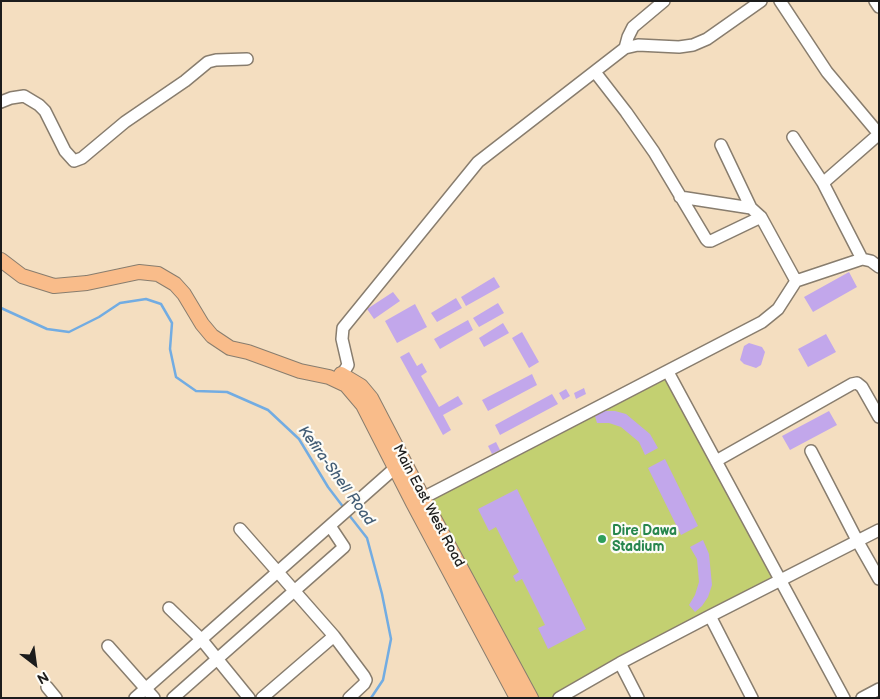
<!DOCTYPE html>
<html>
<head>
<meta charset="utf-8">
<style>
  body { margin:0 }
  #map { position:relative; width:880px; height:699px; overflow:hidden; background:#f4dec0; font-family:"Balsamiq Sans",sans-serif }
  canvas { display:block }
  .frame { position:absolute; inset:0; border:2px solid #1c1c1c; pointer-events:none }
  .north { position:absolute; left:10px; top:639px; width:50px; height:50px; -webkit-text-stroke:4px #fdfcf7; paint-order:stroke; rotate:150deg; font-size:14px; font-weight:700; line-height:20px; text-align:center; color:#1c1c1c }
  .north::after { content:''; display:block; margin:auto; width:18px; height:22px; background:#1c1c1c; clip-path:polygon(50% 0,100% 100%,50% 72%,0 100%) }
</style>
</head>
<body>
<div id="map">
<canvas width="880" height="699"></canvas>
<div class="frame"></div>
<div class="north">N</div>
</div>
<script>
const ctx = document.querySelector('canvas').getContext('2d');
ctx.lineJoin = 'round';
function fillPath(path, color) { ctx.fillStyle = color; ctx.fill(path, 'evenodd'); }
const poly = rows => new Path2D(rows.map(r => 'M' + r).join(''));
function trace(path, color, width, dash) { ctx.strokeStyle = color; ctx.lineWidth = width; ctx.lineCap = dash ? 'butt' : 'round'; ctx.setLineDash(dash || []); ctx.stroke(path); }
function label(font, color, halo, rows, align = 'center') {
  ctx.font = font + ' "Balsamiq Sans",sans-serif'; ctx.lineWidth = 4.5; ctx.setLineDash([]); ctx.textBaseline = 'middle'; ctx.strokeStyle = halo; ctx.fillStyle = color; for (const [text, x, y, turn = 0] of rows) {
    ctx.save(); ctx.translate(x, y); ctx.rotate((+turn || 0) * Math.PI / 180); ctx.textAlign = isNaN(turn) ? turn : align; if (halo) ctx.strokeText(text, 0, 0); ctx.fillText(text, 0, 0); ctx.restore();
  }
}
fillPath(poly([
  [668,372,781,580,559,698,531,698,423,498]
]), '#c3d071');
trace(poly([
  [1,308,47,329,69,332,99,317,120,303,146,299,161,304,172,323,170,349,176,377,196,391,227,392,268,410,299,439,328,487,344,508],
  [349,515,367,538,382,594,391,639,383,680,371,698]
]), '#72ace2', 2.5);
fillPath(poly([
  [849,272,857,287,813,312,804,297],
  [494,277,500,287,466,306,461,297],
  [393,292,400,301,374,319,367,309],
  [456,298,462,308,437,322,431,313],
  [498,303,504,313,479,327,473,318],
  [415,304,427,327,397,343,385,321],
  [468,320,473,330,440,349,434,339],
  [503,323,509,333,484,347,479,338],
  [522,332,539,362,529,368,512,338],
  [826,334,836,352,808,367,798,349],
  [749,343,762,347,765,352,761,365,756,368,744,364,740,360,744,346],
  [409,352,417,366,422,363,427,372,421,376,439,407,458,396,463,404,443,415,451,430,443,435,400,357],
  [532,374,537,385,488,411,482,400],
  [584,388,586,394,576,399,574,393],
  [566,389,570,396,563,400,559,393],
  [552,394,558,404,500,435,495,425],
  [603,411,615,411,626,414,650,434,658,448,645,455,639,442,621,427,609,423,597,423,594,413],
  [829,411,837,425,790,450,782,436],
  [496,442,500,450,492,454,488,446],
  [665,459,698,526,681,535,648,468],
  [517,489,586,629,548,649,538,628,545,625,522,579,516,582,513,576,519,572,496,527,489,531,478,509],
  [703,540,709,554,712,585,708,597,702,606,695,612,689,605,695,595,699,582,698,570,697,559,690,547]
]), '#c2a7eb');
const minor = poly([
  [780,1,827,72,879,134],
  [875,1,879,7],
  [625,48,628,37,633,27,664,1],
  [595,72,626,112,654,152,706,239,708,241,711,241,761,217],
  [1,102,11,98,24,96,39,105,45,111,65,151,74,161,82,158,125,122,185,81,208,62,216,60,247,59],
  [793,137,823,183,862,259],
  [721,145,751,208,761,217,796,281],
  [823,183,879,134],
  [680,197,751,208],
  [668,372,844,698],
  [338,381,348,365,342,339,343,328,478,162,625,48,638,45,679,47,693,45,707,39,761,1],
  [811,451,858,542,879,579],
  [716,461,852,384,857,383,862,387,879,417],
  [417,501,762,322,778,309,796,281,862,259,871,261,879,267],
  [240,529,334,636,364,676,366,680,364,684,349,698],
  [169,608,201,639,249,698],
  [710,616,752,698],
  [108,646,154,698],
  [620,663,638,698],
  [47,687,56,698],
  [135,698,395,468,401,465],
  [173,698,344,547,330,526],
  [262,698,334,636],
  [559,698,620,663,710,616,879,530],
  [862,698,879,689]
]);
const major = poly([
  [1,260,22,276,54,286,87,283,139,272,158,274,175,284,184,294,202,324,212,336,230,348,248,352,300,371,329,377,346,385,363,405,413,503,517,698],
  [341,374,361,386,371,398,423,498,531,698]
]);
trace(minor, '#887d6e', 14);
trace(major, '#887d6e', 16);
trace(minor, '#fff', 11);
trace(major, '#f9bc8a', 14);
for (const [x, y, r, color] of [
  [602,539,5,"#2e9e5b"]
]) { const dot = new Path2D(); dot.arc(x, y, r, 0, 2 * Math.PI); ctx.fillStyle = color; ctx.fill(dot); trace(dot, '#fdfcf7', 2); }
label('14px', '#1c1c1c', '#fdfcf7', [
  ["Main East West Road",428,506,62]
]);
label('bold 14px', '#27864d', '#fdfcf7', [
  ["Dire Dawa",612,531],
  ["Stadium",612,547]
], 'left');
label('italic 15px', '#435d75', '#fdfcf7', [
  ["Kefira-Shell Road",336,476,54]
]);
</script>
</body>
</html>
